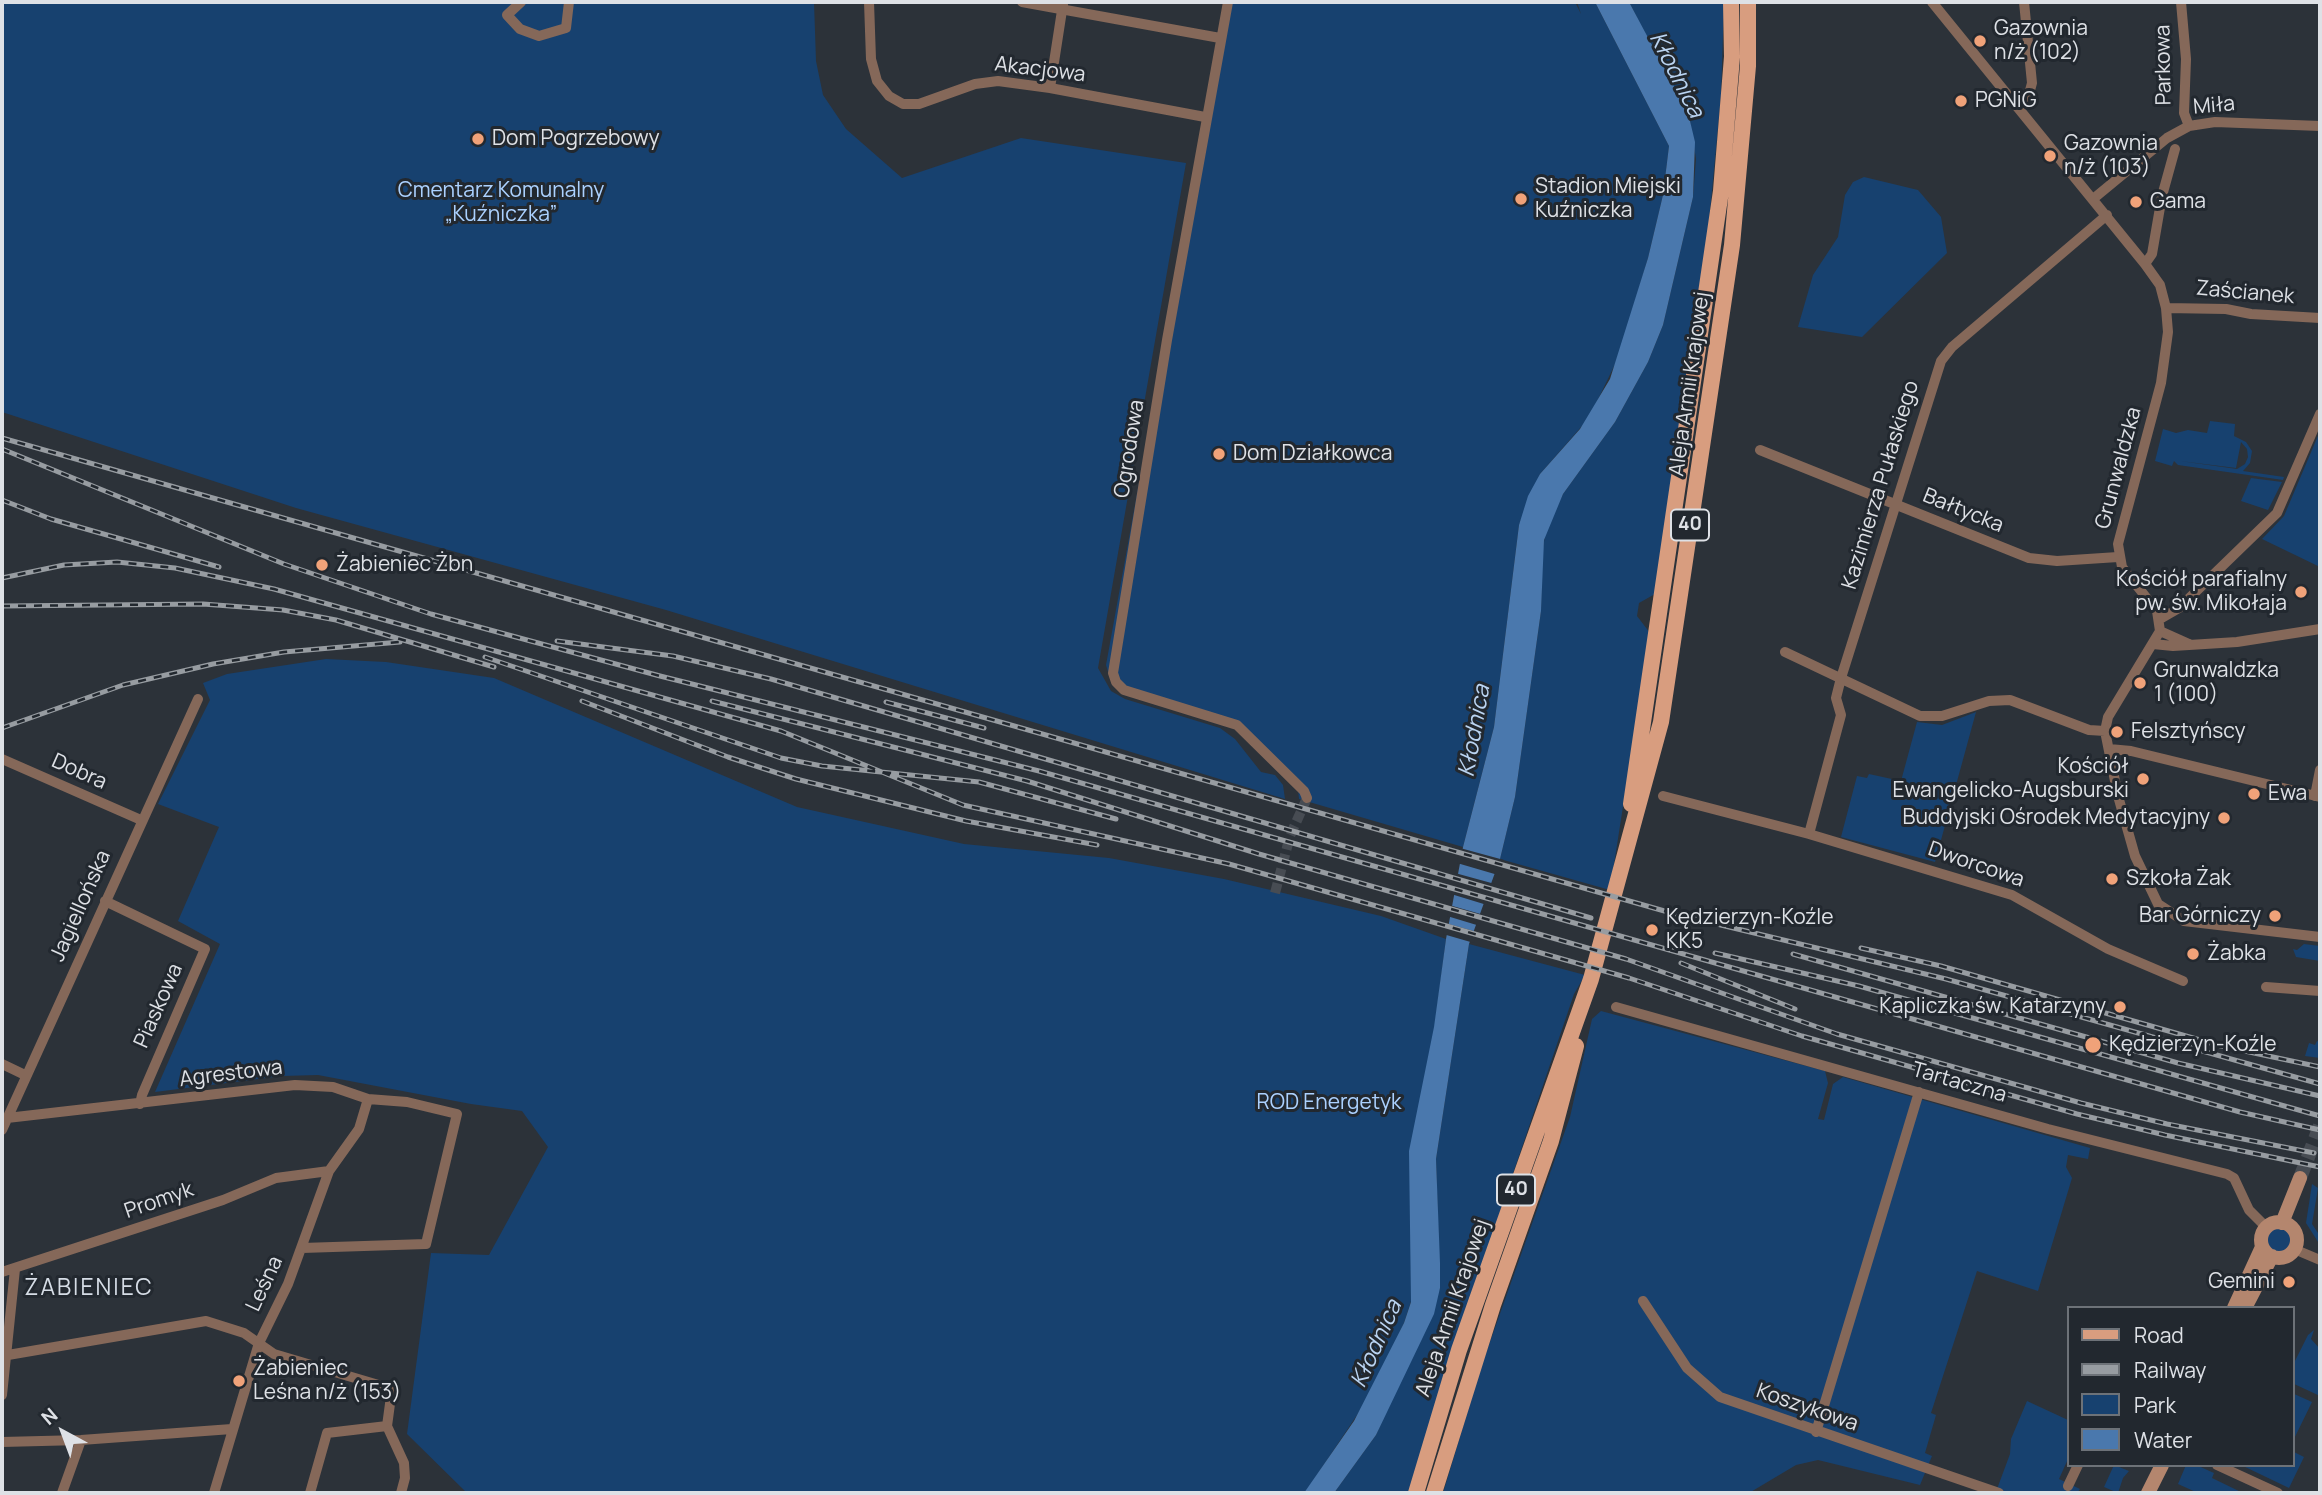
<!DOCTYPE html>
<html>
<head>
<meta charset="utf-8">
<style>
  body { margin:0 }
  #map { position:relative; width:2322px; height:1495px; overflow:hidden; background:#2c3239; font-family:Manrope,sans-serif }
  canvas { display:block }
  .frame { position:absolute; inset:0; border:4px solid #dee1e6; pointer-events:none }
  .legend { position:absolute; left:2067px; top:1306px; width:228px; height:161px; box-sizing:border-box; background:#22282f; border:2px solid #6d7278; margin:0; padding:9px 12px; list-style:none; font-size:21px; color:#dee1e6 }
  .legend li { display:flex; align-items:center; gap:14px; height:35px }
  .legend b { width:35px; border:2px solid #6d7278 }
  .north { position:absolute; left:28px; top:1397px; width:70px; height:70px; -webkit-text-stroke:5px #22282f; paint-order:stroke; rotate:319deg; font-size:19px; font-weight:700; line-height:28px; text-align:center; color:#dee1e6 }
  .north::after { content:''; display:block; margin:auto; width:24px; height:32px; background:#dee1e6; clip-path:polygon(50% 0,100% 100%,50% 72%,0 100%) }
</style>
</head>
<body>
<div id="map">
<canvas width="2322" height="1495"></canvas>
<div class="frame"></div>
<ul class="legend">
<li><b style="height:9px;background:#d89d7f"></b>Road</li>
<li><b style="height:9px;background:#979ca1"></b>Railway</li>
<li><b style="height:19px;background:#17416f"></b>Park</li>
<li><b style="height:19px;background:#4a78ad"></b>Water</li>
</ul>
<div class="north">N</div>
</div>
<script>
const ctx = document.querySelector('canvas').getContext('2d');
ctx.lineJoin = 'round';
function fillPath(path, color) { ctx.fillStyle = color; ctx.fill(path, 'evenodd'); }
const poly = rows => new Path2D(rows.map(r => 'M' + r).join(''));
function trace(path, color, width, dash) { ctx.strokeStyle = color; ctx.lineWidth = width; ctx.lineCap = dash ? 'butt' : 'round'; ctx.setLineDash(dash || []); ctx.stroke(path); }
function label(font, color, halo, rows, align = 'center') {
  ctx.font = font + ' Manrope,sans-serif'; ctx.lineWidth = 6; ctx.setLineDash([]); ctx.textBaseline = 'middle'; ctx.strokeStyle = halo; ctx.fillStyle = color; for (const [text, x, y, turn = 0] of rows) {
    ctx.save(); ctx.translate(x, y); ctx.rotate((+turn || 0) * Math.PI / 180); ctx.textAlign = isNaN(turn) ? turn : align; if (halo) ctx.strokeText(text, 0, 0); ctx.fillText(text, 0, 0); ctx.restore();
  }
}
fillPath(poly([
  [2,2,814,2,816,61,823,95,846,129,902,178,1021,138,1186,163,1098,668,1111,691,1125,699,1220,728,1235,739,1261,772,1275,775,1283,785,1285,799,666,610,296,508,2,412],
  [1226,2,1575,2,1581,14,1577,2,1595,2,1669,146,1663,195,1648,258,1619,356,1589,418,1540,474,1519,525,1494,727,1463,847,1299,799,1298,789,1237,723,1135,693,1110,678,1106,665],
  [1629,2,1724,2,1721,96,1709,222,1655,594,1639,603,1637,616,1650,633,1610,890,1500,859,1515,797,1541,611,1542,554,1546,529,1563,494,1615,422,1648,362,1663,325,1693,197,1696,159,1690,121],
  [1864,177,1918,190,1941,217,1947,253,1862,337,1798,327,1813,275,1838,237,1845,195,1853,182],
  [2210,421,2235,424,2234,436,2246,442,2252,451,2250,463,2243,471,2284,477,2283,480,2178,465,2174,461,2172,466,2155,461,2163,429,2176,433,2188,430,2207,433],
  [2241,442,2247,449,2248,457,2245,464,2237,469,2180,461,2236,468],
  [2320,431,2320,567,2262,539,2284,516],
  [2251,478,2282,482,2268,510,2241,501],
  [326,659,386,662,494,678,797,807,964,844,1109,858,1224,879,1381,916,1446,939,1428,1080,1416,1286,1404,1323,1367,1400,1305,1493,467,1493,407,1434,431,1253,489,1255,548,1147,522,1111,471,1104,318,1075,282,1076,155,1092,220,944,178,921,219,827,158,804,210,700,203,683,227,674],
  [1976,712,1935,862,1841,837,1857,776,1867,778,1869,774,1901,781,1917,722,1942,725],
  [1469,944,1585,975,1574,994,1502,1206,1411,1493,1334,1493,1376,1435,1440,1288,1436,1159],
  [2304,944,2320,946,2320,961,2296,957,2293,949,2297,950],
  [1601,1011,1825,1071,1828,1083,1818,1119,1824,1120,1833,1084,1843,1077,2090,1148,2088,1159,2068,1155,2066,1167,2072,1178,2038,1291,1977,1271,1931,1413,1936,1415,1925,1453,1932,1456,1920,1485,1818,1460,1796,1465,1749,1493,1443,1493,1481,1367,1570,1117,1592,1019],
  [2317,1041,2320,1042,2320,1058,2305,1056,2309,1043,2315,1045],
  [2312,1184,2318,1188,2312,1224,2320,1236,2320,1245,2306,1223],
  '2267 1240a12 12 0 1 1 24 0a12 12 0 1 1-24 0Z',
  [2314,1330,2311,1339,2320,1349,2320,1396,2292,1383,2292,1367,2308,1335],
  [2292,1393,2312,1402,2292,1443],
  [2027,1401,2068,1420,2068,1459,2059,1479,2080,1489,2077,1493,2011,1493,1997,1489,2010,1454,2011,1439],
  [2292,1451,2304,1457,2289,1488,2241,1465,2292,1465],
  [2114,1465,2129,1471,2123,1478,2118,1493,2104,1487],
  [2186,1465,2196,1465,2214,1473,2212,1478,2243,1493,2198,1493,2178,1484]
]), '#17416f');
fillPath(poly([
  [1595,2,1629,2,1677,92,1690,121,1695,142,1693,197,1663,325,1648,362,1615,422,1563,494,1544,540,1541,611,1515,797,1500,859,1469,944,1436,1159,1440,1263,1440,1288,1434,1314,1376,1435,1334,1493,1304,1493,1354,1421,1404,1323,1411,1302,1409,1151,1434,1027,1446,939,1463,847,1494,727,1519,525,1528,496,1540,474,1580,429,1610,379,1648,258,1663,195,1669,146]
]), '#4a78ad');
fillPath(poly([
  [1460,848,1504,860,1498,875,1457,863],
  [1455,873,1495,884,1487,905,1451,894],
  [1449,905,1484,915,1480,926,1447,916],
  [1445,923,1477,932,1474,943,1443,934]
]), '#2c3239');
trace(poly([
  [1275,893,1290,836,1307,798]
]), '#474c53', 10, [10, 5]);
trace(poly([
  [2300,1178,2320,1126]
]), '#474c53', 14, [14, 7]);
trace(poly([
  [521,2,507,15,520,29,539,36,566,28,569,2],
  [869,2,871,59,877,81,889,96,903,104,919,104,975,84,998,81,1050,88,1205,117],
  [1022,2,1220,38],
  [1228,2,1167,340,1113,673,1116,682,1124,690,1237,725,1304,791,1307,798],
  [1932,2,2145,264,2160,285,2166,308,2168,332,2161,383,2118,544,2122,567,2157,611,2160,631,2108,717,2105,731,2118,796,2135,856,2158,904,2184,921,2320,937],
  [2181,2,2186,59,2184,113,2189,126],
  [1050,88,1063,4],
  [2017,106,2029,94,2032,83,2024,2],
  [2093,199,2167,138,2189,126,2215,122,2320,126],
  [2145,264,2152,254,2162,196,2175,149],
  [2166,308,2226,309,2251,314,2320,318],
  [1760,450,2029,558,2057,561,2118,557],
  [2160,619,2179,608,2277,513,2320,414],
  [2160,631,2189,644],
  [2153,644,2173,646,2237,642,2320,629],
  [1785,652,1920,716,1942,716,1989,701,2010,700,2089,730,2105,731],
  [2109,749,2131,751,2320,797],
  [2,759,141,820],
  [1663,796,1809,834,2012,895,2108,949,2183,981],
  [2315,796,2320,770],
  [1809,834,1841,715,1836,698,1841,678,1941,361,1952,347,2107,215],
  [105,901,205,949,142,1095,140,1104],
  [2266,987,2320,991],
  [1616,1007,2048,1129,2227,1174,2234,1178,2249,1210,2266,1227],
  [2,1064,25,1075],
  [7,1118,295,1085,333,1087,368,1099,407,1102,457,1114,426,1244,302,1248],
  [2,1130,198,699],
  [2294,1249,2320,1260],
  [2,1272,223,1200,276,1178,329,1171],
  [1643,1301,1687,1368,1720,1397,1999,1493],
  [8,1355,206,1321,244,1333,274,1354,392,1389,387,1426,404,1463,405,1478,401,1493],
  [2,1395,15,1269],
  [1816,1432,1919,1092],
  [2,1442,81,1440,232,1429],
  [2217,1465,2278,1493],
  [2068,1486,2078,1465],
  [62,1493,81,1440],
  [214,1493,259,1343,288,1284,329,1171,359,1129,368,1099],
  [310,1493,327,1433,387,1426]
]), '#856859', 10);
trace(poly([
  '2261 1240a18 18 0 1 1 36 0a18 18 0 1 1-36 0Z',
  [2282,1223,2300,1178],
  [2234,1308,2262,1247],
  [2245,1308,2272,1256],
  [2148,1493,2162,1465]
]), '#b4866e', 14);
trace(poly([
  [1631,804,1721,191,1732,57,1731,2],
  [1416,1493,1459,1350,1591,979,1661,722,1732,245,1748,66,1748,2],
  [1434,1493,1493,1305,1551,1141,1576,1046]
]), '#d89d7f', 16);
const rail = poly([
  [2,438,1675,914,1946,979,2320,1084],
  [2,449,284,564,431,614,660,676,1039,771,2240,1112,2320,1130],
  [2,500,51,519,219,567],
  [2,578,64,565,117,562,175,568,274,589,781,731,963,805,1229,864,1629,978,1802,1036,2077,1114,2165,1135,2320,1167],
  [2,606,203,604,283,610,336,620,494,667],
  [557,641,673,656,771,679,1591,918],
  [485,657,781,758,822,766,979,782,1116,819],
  [582,701,728,757,796,779,966,821,1097,845],
  [712,701,1027,781,1259,854,1626,959,1837,1034,2081,1103,2167,1124,2314,1153],
  [886,702,984,728],
  [2,728,123,685,213,664,284,652,400,642],
  [1861,948,1941,966,2221,1046,2320,1067],
  [1715,953,1859,986,2320,1116],
  [1793,954,2178,1063,2320,1096],
  [1681,963,1795,1009]
]);
trace(rail, '#979ca1', 5);
trace(rail, '#22282f', 2.5, [8]);
for (const [x, y, r, color] of [
  [1980,41,7,"#f0a279"],
  [1961,101,7,"#f0a279"],
  [478,139,7,"#f0a279"],
  [2050,156,7,"#f0a279"],
  [1521,199,7,"#f0a279"],
  [2136,202,7,"#f0a279"],
  [1219,454,7,"#f0a279"],
  [322,565,7,"#f0a279"],
  [2301,592,7,"#f0a279"],
  [2140,683,7,"#f0a279"],
  [2117,732,7,"#f0a279"],
  [2143,779,7,"#f0a279"],
  [2254,794,7,"#f0a279"],
  [2224,818,7,"#f0a279"],
  [2112,879,7,"#f0a279"],
  [2275,916,7,"#f0a279"],
  [1652,930,7,"#f0a279"],
  [2193,954,7,"#f0a279"],
  [2120,1007,7,"#f0a279"],
  [2093,1045,9,"#f0a279"],
  [2289,1282,7,"#f0a279"],
  [239,1381,7,"#f0a279"]
]) { const dot = new Path2D(); dot.arc(x, y, r, 0, 2 * Math.PI); ctx.fillStyle = color; ctx.fill(dot); trace(dot, '#22282f', 2.5); }
for (const [x, y, w] of [
  [1690,525,38],
  [1516,1190,38]
]) { const box = new Path2D(); box.roundRect(x - w / 2, y - 15.5, w, 31, 5); ctx.fillStyle = '#22282f'; ctx.fill(box); trace(box, '#dee1e6', 2); }
label('bold 19px', '#dee1e6', null, [
  ["40",1690,525],
  ["40",1516,1190]
]);
label('21px', '#dee1e6', '#22282f', [
  ["Gazownia",1994,29],
  ["n/ż (102)",1994,53],
  ["PGNiG",1975,101],
  ["Dom Pogrzebowy",492,139],
  ["Gazownia",2064,144],
  ["n/ż (103)",2064,168],
  ["Stadion Miejski",1535,187],
  ["Kuźniczka",1535,211],
  ["Gama",2150,202],
  ["Dom Działkowca",1233,454],
  ["Żabieniec Żbn",336,565],
  ["Kościół parafialny",2287,580,"right"],
  ["pw. św. Mikołaja",2287,604,"right"],
  ["Grunwaldzka",2154,671],
  ["1 (100)",2154,695],
  ["Felsztyńscy",2131,732],
  ["Kościół",2129,767,"right"],
  ["Ewangelicko-Augsburski",2129,791,"right"],
  ["Ewa",2268,794],
  ["Buddyjski Ośrodek Medytacyjny",2210,818,"right"],
  ["Szkoła Żak",2126,879],
  ["Bar Górniczy",2261,916,"right"],
  ["Kędzierzyn-Koźle",1666,918],
  ["KK5",1666,942],
  ["Żabka",2207,954],
  ["Kapliczka św. Katarzyny",2106,1007,"right"],
  ["Kędzierzyn-Koźle",2109,1045],
  ["Gemini",2275,1282,"right"],
  ["Żabieniec",253,1369],
  ["Leśna n/ż (153)",253,1393]
], 'left');
label('21px', '#dee1e6', '#22282f', [
  ["Parkowa",2164,65,-91],
  ["Akacjowa",1040,70,7],
  ["Miła",2214,106,-5],
  ["Zaścianek",2245,293,5],
  ["Aleja Armii Krajowej",1690,384,-82],
  ["Ogrodowa",1130,449,-81],
  ["Grunwaldzka",2119,468,-75],
  ["Kazimierza Pułaskiego",1881,485,-73],
  ["Bałtycka",1963,511,22],
  ["Dobra",79,772,24],
  ["Dworcowa",1976,865,19],
  ["Jagiellońska",81,906,-66],
  ["Piaskowa",159,1006,-66],
  ["Agrestowa",231,1074,-7],
  ["Tartaczna",1959,1083,16],
  ["Promyk",159,1201,-19],
  ["Leśna",265,1284,-65],
  ["Aleja Armii Krajowej",1453,1308,-71],
  ["Koszykowa",1807,1408,19]
]);
label('21px', '#abd1ff', '#22282f', [
  ["Cmentarz Komunalny",501,191],
  ["„Kuźniczka”",501,215],
  ["ROD Energetyk",1329,1103]
]);
label('italic 23px', '#bad4f2', '#22282f', [
  ["Kłodnica",1676,75,63],
  ["Kłodnica",1475,731,-80],
  ["Kłodnica",1377,1344,-66]
]);
ctx.letterSpacing = '2px';
label('23px', '#d6dde6', '#22282f', [
  ["ŻABIENIEC",89,1289]
]);
ctx.letterSpacing = '0px';
</script>
</body>
</html>
